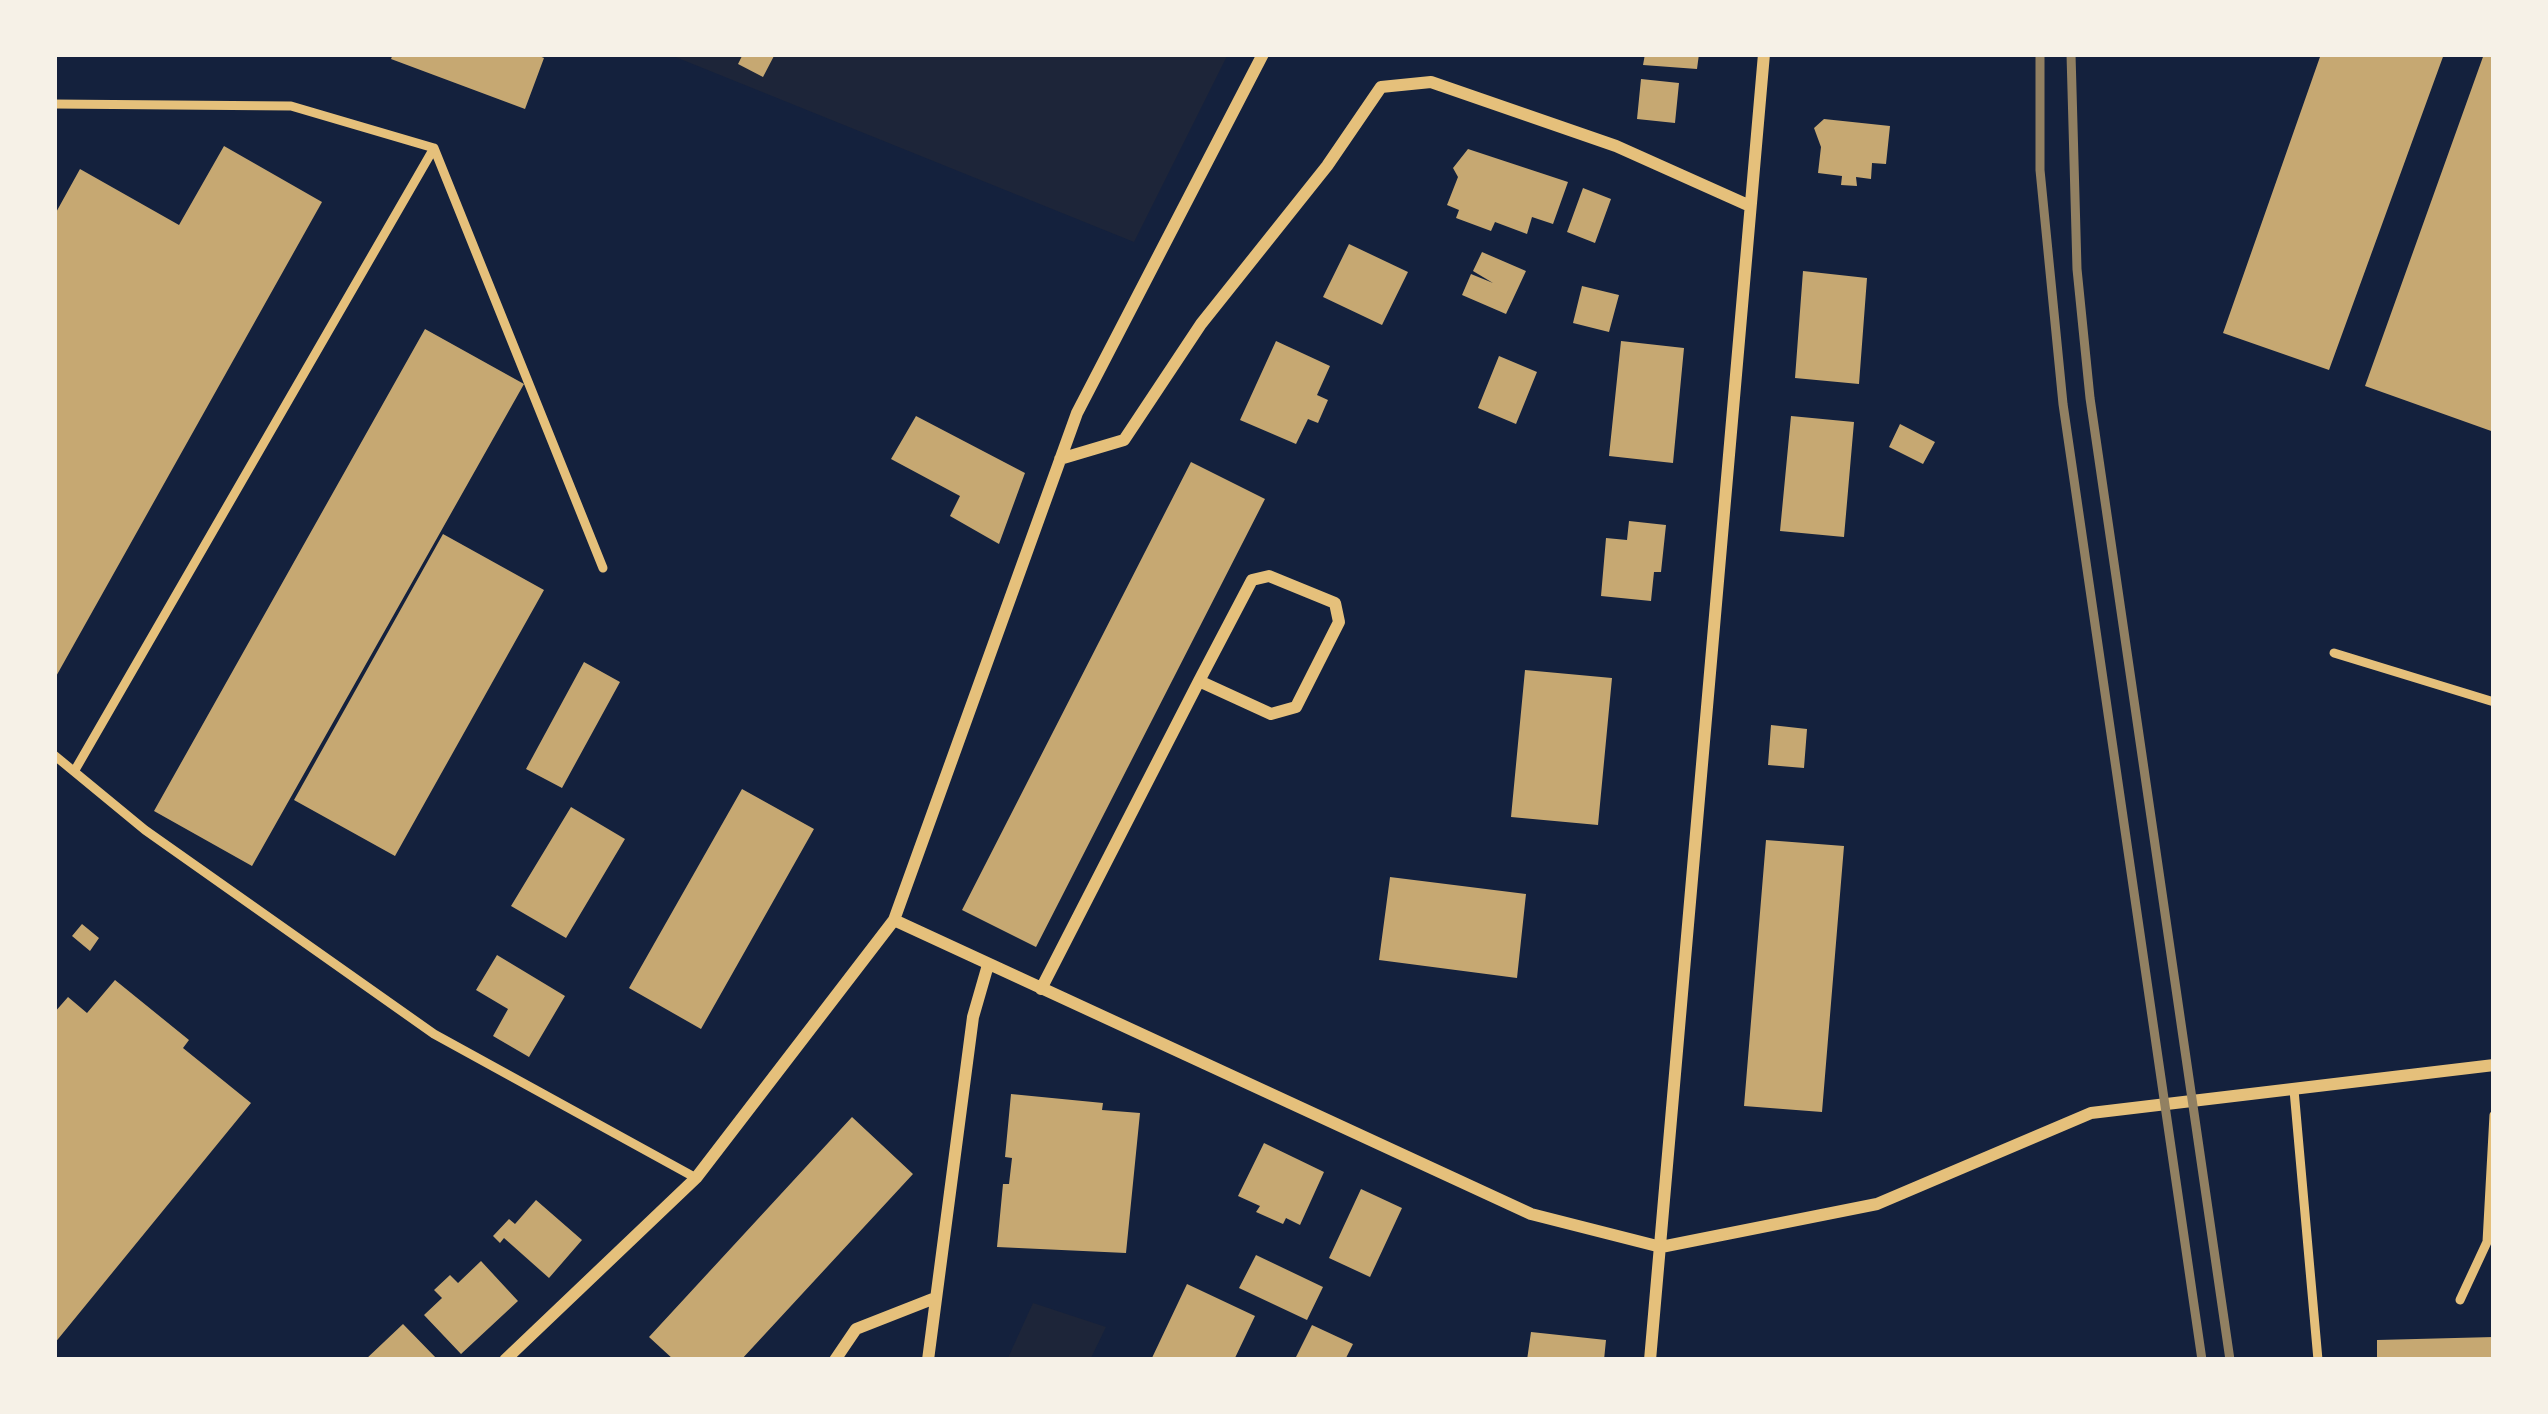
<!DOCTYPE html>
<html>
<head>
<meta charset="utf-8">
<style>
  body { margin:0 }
  #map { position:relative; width:2548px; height:1414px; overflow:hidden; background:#14213d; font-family:"Nunito Sans",sans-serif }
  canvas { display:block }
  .frame { position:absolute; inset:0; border:57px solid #f6f1e7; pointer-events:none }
</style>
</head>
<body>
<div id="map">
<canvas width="2548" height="1414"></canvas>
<div class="frame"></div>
</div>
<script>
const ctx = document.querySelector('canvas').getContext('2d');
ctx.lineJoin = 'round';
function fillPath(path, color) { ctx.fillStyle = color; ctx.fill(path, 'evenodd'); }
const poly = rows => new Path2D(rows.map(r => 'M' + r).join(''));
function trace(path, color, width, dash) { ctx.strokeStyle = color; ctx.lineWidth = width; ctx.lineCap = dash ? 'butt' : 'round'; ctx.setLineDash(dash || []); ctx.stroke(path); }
fillPath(poly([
  [668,54,1228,54,1134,242],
  [1033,1303,1106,1327,1090,1360,1007,1360]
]), '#1d2539');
fillPath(poly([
  [393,54,534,54,544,58,525,109,391,59],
  [743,54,775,54,763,77,738,64],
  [1645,54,1699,54,1697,69,1643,65],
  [2321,54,2444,54,2329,370,2223,333],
  [2484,54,2494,54,2494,432,2365,386],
  [1641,79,1679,83,1675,123,1637,119],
  [1824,119,1890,126,1886,164,1872,163,1871,179,1856,177,1857,186,1841,185,1842,176,1818,173,1821,147,1814,128],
  [224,146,322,202,54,680,54,216,80,169,179,225],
  [1468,149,1568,182,1553,224,1532,217,1527,234,1495,222,1491,231,1456,218,1459,210,1447,205,1458,177,1453,168],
  [1583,188,1611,199,1595,243,1567,232],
  [1349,244,1408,272,1382,325,1323,297],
  [1482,252,1526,271,1506,314,1462,295,1471,274,1493,283,1473,271],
  [1803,271,1867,278,1859,384,1795,378],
  [1582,286,1619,295,1609,332,1573,323],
  [425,329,524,384,252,866,154,811],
  [1276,341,1330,366,1317,395,1328,400,1318,423,1308,419,1296,444,1240,420],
  [1621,341,1684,348,1673,463,1609,456],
  [1499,356,1537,372,1516,424,1478,408],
  [916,416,1025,473,999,544,950,516,960,496,891,459],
  [1791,416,1854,422,1844,537,1780,531],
  [1900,424,1935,442,1923,464,1889,447],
  [1191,462,1265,499,1036,947,962,910],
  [1629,521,1666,525,1661,572,1654,572,1651,601,1601,596,1606,538,1627,540],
  [443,534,544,590,395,856,294,800],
  [584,662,620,682,562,788,526,769],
  [1525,670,1612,678,1598,825,1511,817],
  [1771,725,1807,729,1804,768,1768,765],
  [742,789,814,829,701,1029,629,988],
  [571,807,625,839,566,938,511,906],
  [1766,840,1844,846,1822,1112,1744,1106],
  [1390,877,1526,894,1517,978,1379,960],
  [82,924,99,938,90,951,72,936],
  [497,955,565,996,529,1057,493,1036,508,1009,476,990],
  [115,980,189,1040,183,1048,251,1103,54,1344,54,1013,68,997,87,1013],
  [1011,1094,1103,1103,1102,1110,1140,1113,1126,1253,997,1247,1003,1184,1009,1184,1012,1158,1005,1157],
  [852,1117,913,1174,741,1360,674,1360,649,1337],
  [1264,1143,1324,1172,1300,1225,1286,1218,1283,1224,1256,1212,1260,1206,1238,1196],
  [1361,1189,1402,1208,1370,1277,1329,1258],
  [536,1200,582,1240,549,1278,504,1238,500,1243,493,1236,509,1219,515,1224],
  [1256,1255,1323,1287,1307,1320,1239,1288],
  [481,1261,518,1301,461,1354,424,1315,442,1298,434,1290,450,1275,458,1283],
  [1187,1284,1255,1316,1234,1360,1151,1360],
  [403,1324,438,1360,365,1360],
  [1312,1325,1353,1344,1345,1360,1296,1357],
  [1531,1332,1606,1340,1604,1360,1527,1360],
  [2494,1337,2494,1360,2377,1360,2377,1340]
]), '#c6a872');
trace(poly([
  [54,104,291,106,434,148,75,770],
  [434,148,603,568],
  [2334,653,2494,702],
  [54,755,145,830,434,1034,696,1178],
  [2294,1090,2318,1360],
  [2460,1300,2487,1242,2494,1115]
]), '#e5c07b', 9);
trace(poly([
  [1060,459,1124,440,1201,324,1327,166,1381,87,1431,82,1616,146,1750,206],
  [894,920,1531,1214,1661,1247,1877,1204,2091,1113,2494,1065],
  [1041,989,1199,681,1252,580,1269,576,1335,603,1339,622,1296,707,1271,714,1199,681],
  [505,1360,696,1178,894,920,1077,413,1263,54],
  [835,1360,856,1329,935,1298],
  [928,1360,973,1017,988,965],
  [1650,1360,1764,54]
]), '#e5c07b', 12);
trace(poly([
  [2040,54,2040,170,2063,404,2202,1360],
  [2071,54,2077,269,2090,398,2230,1360]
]), '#918062', 9);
</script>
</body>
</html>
